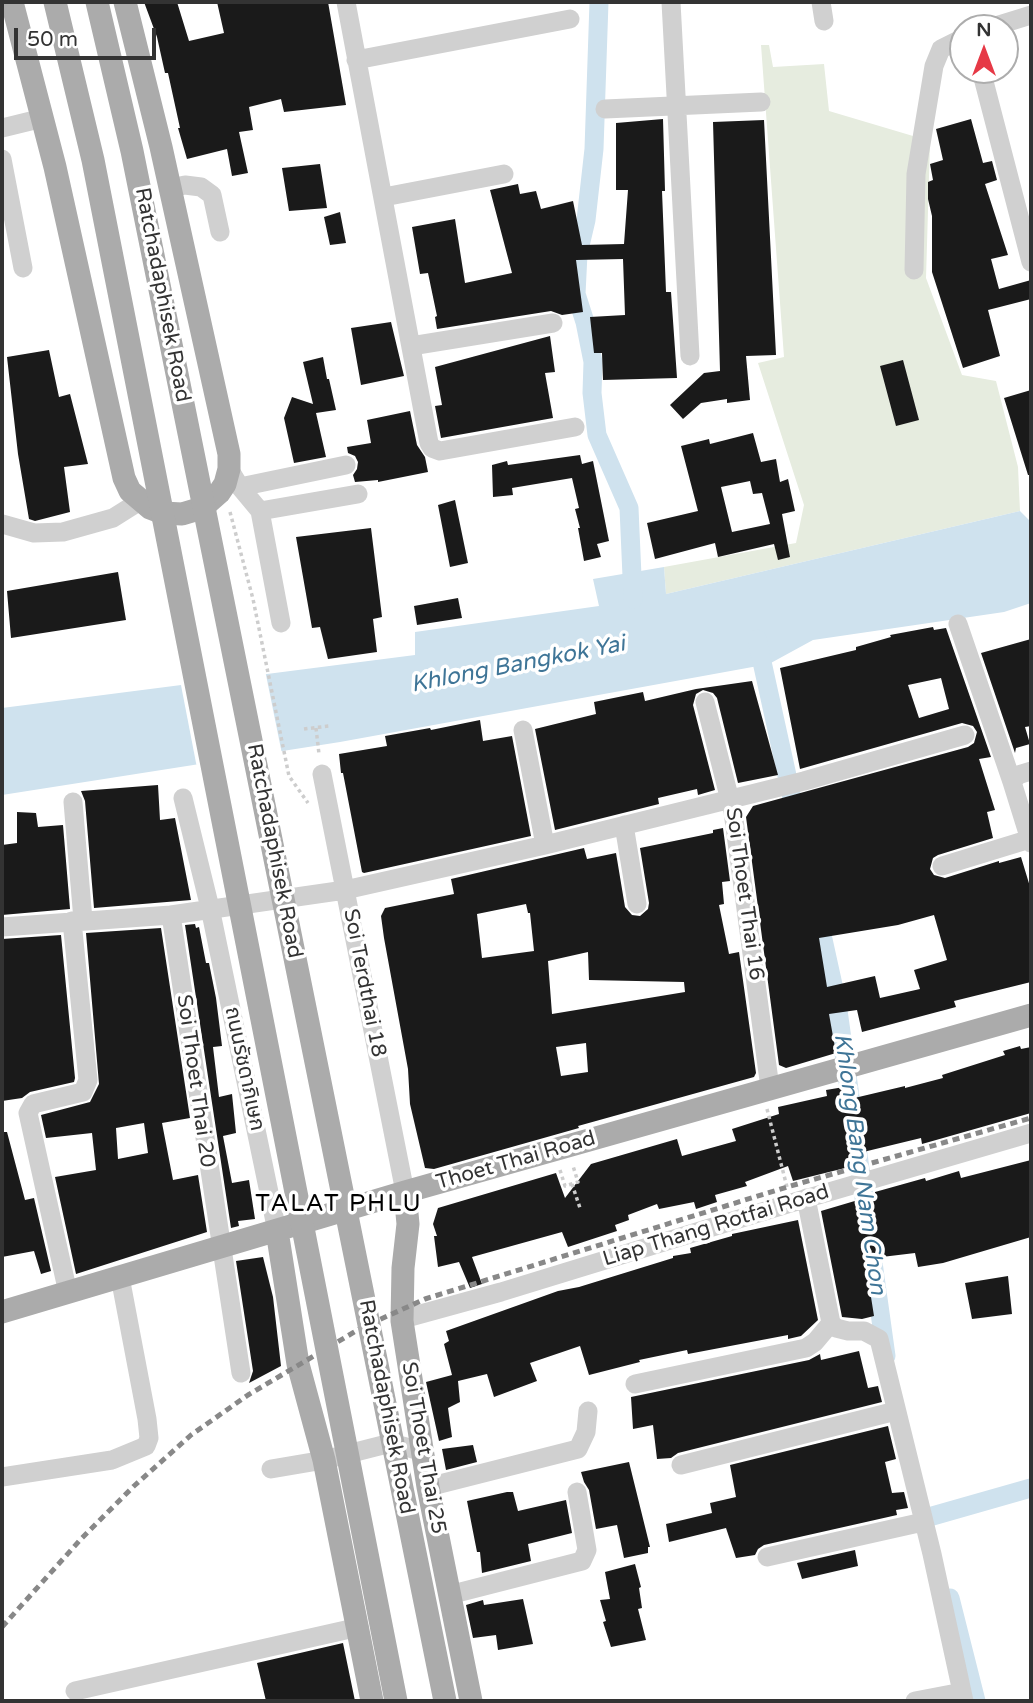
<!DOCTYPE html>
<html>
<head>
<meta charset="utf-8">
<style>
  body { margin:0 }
  #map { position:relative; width:1033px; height:1703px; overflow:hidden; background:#fff; font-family:"Varela Round",sans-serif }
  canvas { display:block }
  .frame { position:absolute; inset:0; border:4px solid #333; pointer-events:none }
  .north { position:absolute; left:949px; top:14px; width:70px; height:70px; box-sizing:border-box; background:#fff; border:2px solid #adadad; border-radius:50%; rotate:0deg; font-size:19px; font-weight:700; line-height:28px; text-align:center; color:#333 }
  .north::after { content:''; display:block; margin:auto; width:24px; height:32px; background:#e63946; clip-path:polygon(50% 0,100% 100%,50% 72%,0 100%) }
  .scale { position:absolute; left:14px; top:28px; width:142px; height:32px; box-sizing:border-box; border:4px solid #333; border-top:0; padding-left:9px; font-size:21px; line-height:24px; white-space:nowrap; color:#333; -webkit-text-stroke:5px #fff; paint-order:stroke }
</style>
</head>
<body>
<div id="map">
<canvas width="1033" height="1703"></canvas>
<div class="frame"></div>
<div class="north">N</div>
<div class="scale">50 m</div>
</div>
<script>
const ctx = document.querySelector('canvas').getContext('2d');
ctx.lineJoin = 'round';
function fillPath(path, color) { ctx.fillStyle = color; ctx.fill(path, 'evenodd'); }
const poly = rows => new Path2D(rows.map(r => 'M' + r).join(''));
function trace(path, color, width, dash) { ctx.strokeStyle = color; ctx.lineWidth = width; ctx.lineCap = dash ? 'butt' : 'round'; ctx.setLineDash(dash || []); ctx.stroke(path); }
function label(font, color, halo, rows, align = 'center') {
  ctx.font = font + ' "Varela Round","Noto Sans Thai",sans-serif'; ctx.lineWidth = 7; ctx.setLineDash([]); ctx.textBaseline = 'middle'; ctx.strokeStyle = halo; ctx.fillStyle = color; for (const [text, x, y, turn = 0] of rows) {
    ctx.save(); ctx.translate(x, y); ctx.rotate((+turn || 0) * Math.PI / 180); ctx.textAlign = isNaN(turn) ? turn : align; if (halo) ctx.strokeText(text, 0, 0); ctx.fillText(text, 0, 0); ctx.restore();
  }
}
fillPath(poly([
  [761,45,769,45,773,67,824,64,829,111,913,136,930,143,926,278,962,375,996,381,1018,467,1020,511,666,594,664,567,796,543,804,505,758,363,784,357]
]), '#e6ecdf');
fillPath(poly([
  [1020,511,1031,522,1031,603,1004,612,813,640,769,664,340,742,2,795,2,708,415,655,415,632,599,606,593,579,664,567,666,594]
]), '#cfe2ee');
fillPath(poly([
  [265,670,282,754,197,768,180,680]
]), '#fff');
trace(poly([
  [599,2,594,149,586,220,578,254,576,294,585,322,593,362,592,393,597,435,629,508,633,599],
  [757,639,797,821],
  [817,912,837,1003,886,1356],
  [929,1517,1031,1488],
  [950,1598,976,1701]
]), '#cfe2ee', 19);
fillPath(poly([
  [144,2,177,2,189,41,224,33,217,2,328,2,346,105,284,112,281,99,249,107,253,130,239,132,248,173,232,176,227,149,187,159,178,128,180,128,168,73,165,73,157,37],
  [663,119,665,191,662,191,666,292,671,292,677,378,603,380,602,353,594,353,590,317,625,315,623,259,576,260,583,312,562,315,551,311,437,329,435,317,437,316,428,273,420,274,412,227,455,219,465,283,512,273,490,190,518,184,520,194,536,191,541,209,573,201,582,245,624,244,628,190,616,190,616,123],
  [971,119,983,163,992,161,997,180,985,184,1008,255,991,259,999,289,1031,280,1031,299,988,310,1000,356,963,368,932,272,932,216,928,199,928,182,933,180,930,164,943,160,936,129],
  [764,120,776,355,746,356,750,400,727,403,727,399,701,403,683,419,670,405,704,373,720,371,713,122],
  [320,164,327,208,289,211,282,168],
  [340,212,346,243,330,245,324,217],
  [391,322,404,376,361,385,351,328],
  [550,336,555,372,545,373,553,418,441,438,435,406,442,405,435,367],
  [49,350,59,397,70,394,88,464,64,467,70,512,35,521,29,519,18,454,7,357],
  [323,357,327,379,329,379,336,410,316,413,326,457,294,463,284,418,292,397,313,404,303,362],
  [903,360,919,420,896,426,880,366],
  [1031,390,1031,475,1028,475,1004,398],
  [410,411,417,445,425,457,428,472,378,482,378,480,355,482,353,475,357,469,358,462,355,456,348,453,347,447,371,443,367,420],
  [753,433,761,462,776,459,780,482,788,479,795,511,782,514,790,557,778,560,774,544,718,557,715,543,655,559,647,523,698,511,681,446,709,439,710,444],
  [750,481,753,494,762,493,770,524,732,532,721,487],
  [580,455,582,464,593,461,609,541,597,544,601,557,584,561,578,528,580,528,575,509,579,508,572,478,512,488,513,495,493,497,492,465,507,461,508,465],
  [455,500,468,563,450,567,438,505],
  [371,528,382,617,373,619,377,652,328,659,320,627,312,628,296,537],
  [118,572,126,620,11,638,7,591],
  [458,598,462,618,417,625,414,606],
  [933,627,934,630,946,628,991,757,979,759,995,810,987,812,993,838,938,855,933,858,930,869,934,875,945,878,999,861,999,863,1021,857,1031,890,1031,982,954,1001,956,1007,862,1032,857,1010,829,1014,836,1053,786,1068,779,1065,746,817,753,806,968,747,974,743,977,732,973,726,962,723,800,769,780,668,856,650,856,647,891,637,890,635],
  [941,678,949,709,919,718,908,685],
  [934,915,947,960,914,970,920,989,880,998,875,976,827,987,819,938,898,925],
  [1031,639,1031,726,1025,727,1030,744,1016,748,1015,753,981,653],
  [752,681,778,775,738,783,717,698,713,693,703,690,696,694,693,705,715,790,698,795,697,789,658,798,659,804,555,830,535,729,596,714,594,702,643,692,645,701,696,689],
  [480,720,483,741,512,736,531,836,364,873,362,872,343,773,341,773,339,754,387,746,385,736,430,728,431,730],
  [158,785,160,820,175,818,191,900,94,908,85,801,81,791],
  [17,812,36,813,38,827,63,825,70,909,2,915,2,845,17,843],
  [723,828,730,881,722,882,724,904,719,905,729,954,739,952,756,1073,754,1077,578,1126,579,1128,434,1169,425,1168,410,1104,408,1069,384,938,381,916,385,908,454,894,451,879,584,848,587,859,616,853,625,907,632,915,640,916,648,909,649,903,640,848,713,833,713,830],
  [526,904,528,913,530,913,534,951,482,958,477,914],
  [588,952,589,980,684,982,685,992,552,1014,548,961],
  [586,1043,588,1072,561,1076,556,1047],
  [195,924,196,928,199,927,206,963,209,963,216,998,222,1046,213,1047,219,1097,232,1094,236,1133,223,1136,232,1183,249,1180,255,1219,238,1221,239,1226,231,1228,185,925],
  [161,928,190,1118,162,1123,173,1180,198,1175,207,1232,76,1274,55,1177,96,1170,92,1133,46,1138,41,1115,90,1102,99,1084,86,933],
  [144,1123,148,1153,118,1159,116,1128],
  [61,935,75,1078,74,1082,30,1092,22,1098,2,1101,2,939],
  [1020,1046,1021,1049,1031,1047,1031,1113,922,1144,921,1138,855,1154,857,1165,793,1181,788,1166,745,1182,747,1186,715,1195,717,1202,696,1209,694,1202,659,1209,657,1204,628,1215,629,1220,615,1225,617,1231,568,1247,562,1232,472,1257,482,1284,470,1288,459,1262,438,1267,434,1236,437,1236,433,1224,438,1208,556,1173,565,1198,591,1164,677,1139,682,1156,736,1141,732,1129,779,1114,778,1107,827,1096,826,1090,844,1087,846,1100,905,1086,905,1088,943,1078,942,1075,1005,1055,1003,1051],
  [2,1132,7,1132,25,1200,34,1198,51,1271,41,1274,34,1251,2,1257],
  [1031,1160,1031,1237,943,1263,918,1267,915,1253,865,1259,874,1316,862,1319,842,1317,821,1211,875,1195,875,1192,925,1178,926,1181,959,1171,961,1178],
  [798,1220,818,1320,801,1336,788,1339,788,1335,688,1354,687,1350,639,1360,640,1362,589,1375,580,1346,530,1363,537,1381,494,1397,487,1374,458,1381,460,1402,448,1408,452,1437,439,1441,426,1382,452,1375,444,1344,449,1341,446,1331,558,1291,579,1287,673,1258,673,1256,691,1253,690,1248,732,1236,732,1234],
  [263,1257,273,1297,281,1366,249,1383,253,1371,236,1261],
  [1008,1276,1012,1314,972,1319,965,1283],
  [859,1351,868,1388,878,1386,882,1402,678,1453,671,1458,657,1459,653,1425,633,1429,631,1397,809,1360,820,1354,821,1360],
  [888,1426,896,1459,885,1462,892,1493,904,1492,908,1508,896,1510,897,1515,764,1545,758,1549,755,1555,736,1558,726,1528,669,1542,666,1524,712,1513,710,1503,736,1497,730,1465],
  [473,1445,477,1462,446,1470,442,1449],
  [629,1462,650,1547,648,1547,648,1553,624,1558,617,1525,596,1529,589,1490,584,1482,581,1472],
  [507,1492,513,1492,518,1511,566,1500,572,1533,528,1544,531,1561,482,1573,480,1552,477,1552,467,1501],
  [855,1550,858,1566,802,1579,797,1563],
  [635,1564,641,1587,639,1588,642,1608,638,1609,646,1640,611,1647,603,1622,606,1621,600,1600,610,1599,605,1572],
  [523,1599,533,1644,498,1650,496,1635,473,1638,466,1605,483,1600,484,1605],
  [343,1643,355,1701,266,1701,257,1663]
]), '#1a1a1a');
trace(poly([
  [230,512,253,599,289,776,308,803],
  [316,728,319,754],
  [304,729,329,726],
  [767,1109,787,1187],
  [560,1170,565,1186,578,1182,573,1166],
  [572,1184,580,1208]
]), '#cdcdcd', 3.5, [3.5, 3.5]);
trace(poly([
  [346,2,429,443,432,448,440,451,575,427],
  [671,2,690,356],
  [821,2,824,21],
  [989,28,1031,15],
  [356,60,570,19],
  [981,70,1031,262],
  [605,109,761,102],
  [2,128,43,118],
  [2,159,23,268],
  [171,188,185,185,201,187,212,195,220,232],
  [384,197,504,174],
  [914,270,916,174,934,66,941,49,963,38],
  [411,346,553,323],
  [229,469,240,487,260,511,281,623],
  [240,487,346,465],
  [260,511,358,494],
  [2,524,34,533,63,532,113,518,140,501],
  [958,624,1012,782],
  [705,702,733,812,770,1088],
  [523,730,545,845],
  [1031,771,1018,775,1012,782,1031,843],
  [322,774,405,1192],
  [183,798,210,908,277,1231],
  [73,802,83,920],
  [624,825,637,904],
  [942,866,1030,839],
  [171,915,241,1373],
  [2,927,171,915,345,890,545,845,804,781,965,735],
  [806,1198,831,1323,836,1328,848,1331,864,1331,879,1339,932,1554,964,1701],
  [68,1293,28,1113,33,1104,83,1092,88,1080,72,921],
  [402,1321,410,1317,501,1292,791,1203,1031,1133],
  [635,1384,806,1348,815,1342,831,1323],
  [681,1465,896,1411],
  [271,1469,324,1460,383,1445,403,1446,422,1452],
  [2,1477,112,1460,146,1446,149,1438,147,1419,120,1277],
  [428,1487,578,1449,586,1432,588,1411],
  [767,1557,923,1522],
  [449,1595,582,1561,587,1550,577,1492],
  [75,1691,359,1627],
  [915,1701,962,1692]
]), '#d0d0d0', 19);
trace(poly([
  [12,2,55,167,124,478,130,491,150,508,163,513,182,514,202,508,219,493,225,484,229,469,229,454,161,147,125,2],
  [405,1192,408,1224,403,1268,402,1321,428,1487,471,1701],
  [277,1231,298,1364,324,1460,372,1701],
  [2,1312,405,1192,1031,1015]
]), '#ababab', 23);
trace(poly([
  [2,1627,81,1539,134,1486,191,1435,248,1395,361,1328,425,1299,787,1187,1031,1118]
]), '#888', 5, [7, 5]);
trace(poly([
  [55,2,93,160,396,1701],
  [97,2,132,151,445,1701]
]), '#ababab', 23);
label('21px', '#333', '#fff', [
  ["Ratchadaphisek Road",162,295,79],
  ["Ratchadaphisek Road",274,851,79],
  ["Soi Thoet Thai 16",744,894,82],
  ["Soi Terdthai 18",364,983,79],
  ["ถนนรัชดาภิเษก",244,1069,78],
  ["Soi Thoet Thai 20",195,1081,82],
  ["Thoet Thai Road",516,1161,-16],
  ["Liap Thang Rotfai Road",716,1226,-17],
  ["Ratchadaphisek Road",386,1407,79],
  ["Soi Thoet Thai 25",423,1448,80]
]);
label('italic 23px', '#3f7597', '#fff', [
  ["Khlong Bangkok Yai",518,665,-11],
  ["Khlong Bang Nam Chon",859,1164,82]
]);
ctx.letterSpacing = '2px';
label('24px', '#000', '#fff', [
  ["TALAT PHLU",339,1205]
]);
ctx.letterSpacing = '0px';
</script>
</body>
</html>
